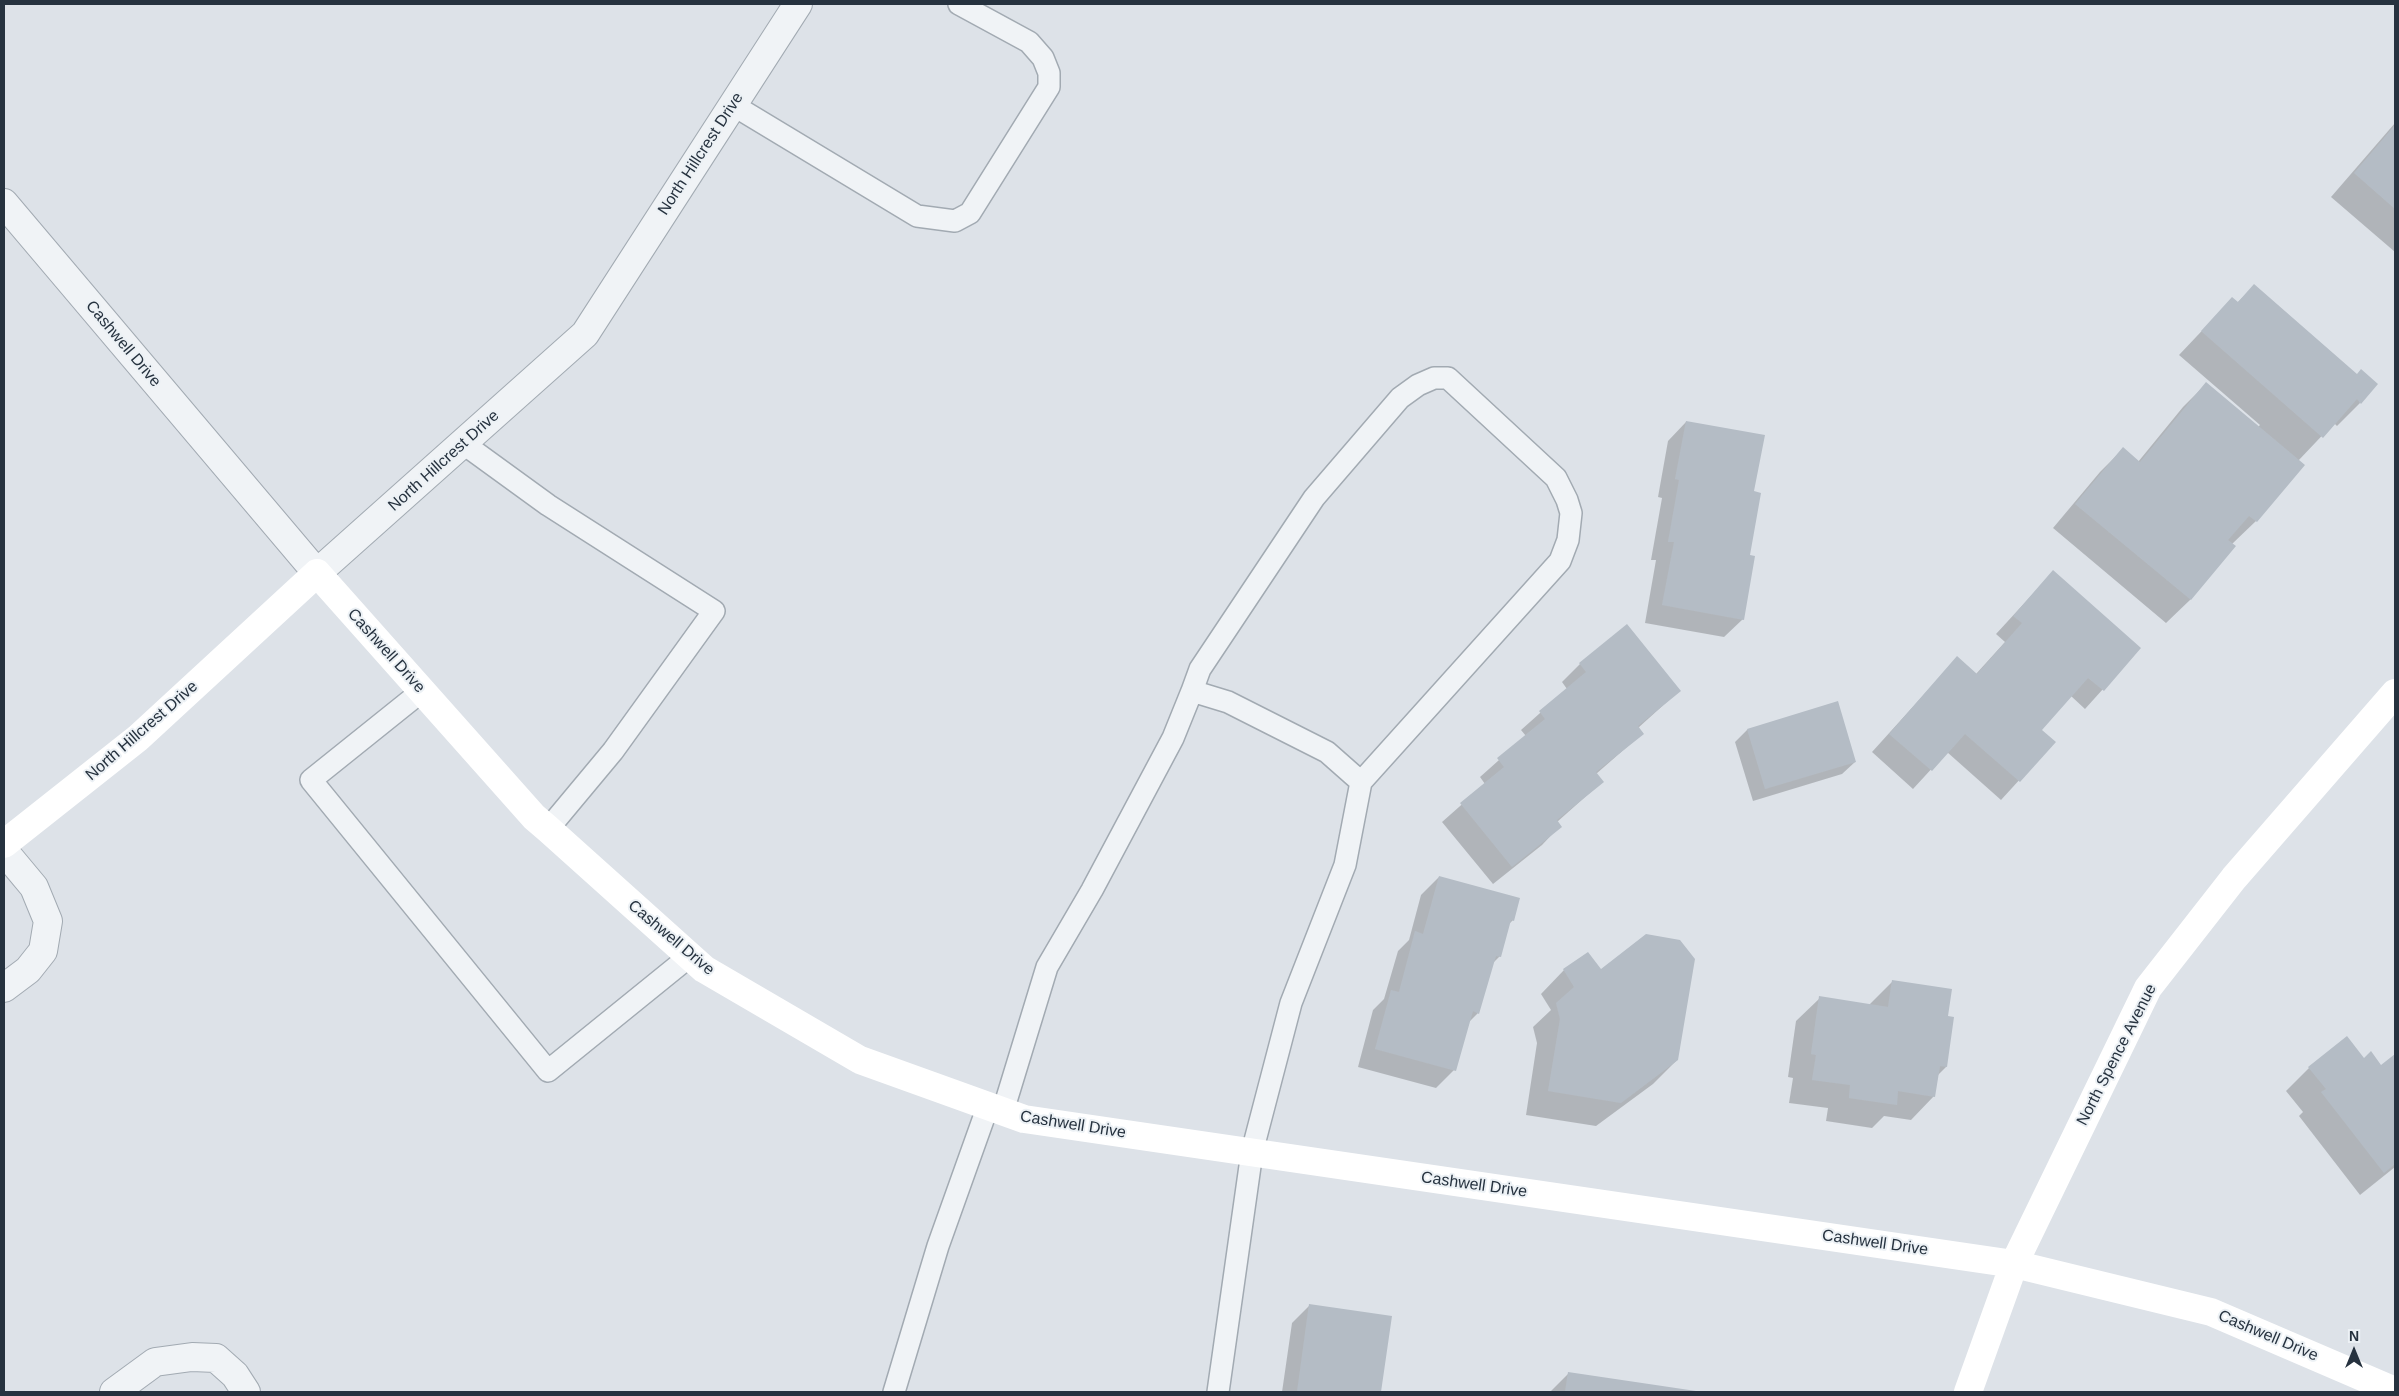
<!DOCTYPE html>
<html>
<head>
<meta charset="utf-8">
<style>
  body { margin:0 }
  #map { position:relative; width:2399px; height:1396px; overflow:hidden; background:#dde2e8; font-family:Arial,sans-serif }
  canvas { display:block }
  .frame { position:absolute; inset:0; border:5px solid #26323f; pointer-events:none }
  .north { position:absolute; left:2329px; top:1326px; width:50px; height:50px; -webkit-text-stroke:4px #ecf1f5; paint-order:stroke; rotate:0deg; font-size:14px; font-weight:700; line-height:20px; text-align:center; color:#26323f }
  .north::after { content:''; display:block; margin:auto; width:18px; height:22px; background:#26323f; clip-path:polygon(50% 0,100% 100%,50% 72%,0 100%) }
</style>
</head>
<body>
<div id="map">
<canvas width="2399" height="1396"></canvas>
<div class="frame"></div>
<div class="north">N</div>
</div>
<script>
const ctx = document.querySelector('canvas').getContext('2d');
ctx.lineJoin = 'round';
function fillPath(path, color) { ctx.fillStyle = color; ctx.fill(path, 'evenodd'); }
const poly = rows => new Path2D(rows.map(r => 'M' + r).join(''));
function trace(path, color, width, dash) { ctx.strokeStyle = color; ctx.lineWidth = width; ctx.lineCap = dash ? 'butt' : 'round'; ctx.setLineDash(dash || []); ctx.stroke(path); }
function label(font, color, halo, rows, align = 'center') {
  ctx.font = font + ' Arial,sans-serif'; ctx.lineWidth = 4; ctx.setLineDash([]); ctx.textBaseline = 'middle'; ctx.strokeStyle = halo; ctx.fillStyle = color; for (const [text, x, y, turn = 0] of rows) {
    ctx.save(); ctx.translate(x, y); ctx.rotate((+turn || 0) * Math.PI / 180); ctx.textAlign = isNaN(turn) ? turn : align; if (halo) ctx.strokeText(text, 0, 0); ctx.fillText(text, 0, 0); ctx.restore();
  }
}
fillPath(poly([
  [2395,123,2395,252,2331,197],
  [2254,286,2356,375,2360,403,2337,426,2334,423,2298,461,2256,521,2232,544,2234,546,2190,600,2166,623,2053,528,2100,472,2123,449,2138,462,2183,407,2206,384,2258,427,2260,425,2179,355,2232,299,2237,303],
  [1686,422,1753,492,1743,619,1724,637,1645,623,1656,560,1651,560,1662,498,1658,497,1668,441],
  [2053,572,2140,648,2085,709,2071,696,2040,730,2054,742,2001,800,1947,752,1913,789,1872,752,1957,658,1976,674,2005,642,1996,634],
  [1627,626,1679,691,1638,728,1643,733,1596,774,1602,782,1557,822,1560,826,1542,845,1493,884,1442,822,1485,784,1480,777,1526,736,1521,730,1567,689,1562,682,1580,664],
  [1837,703,1855,762,1842,774,1753,801,1735,742,1747,730],
  [1439,877,1513,920,1508,925,1500,956,1492,964,1478,1013,1468,1023,1454,1070,1436,1088,1358,1067,1373,1010,1384,999,1398,951,1409,940,1421,895],
  [1564,970,1677,1060,1653,1084,1596,1126,1526,1115,1537,1043,1533,1027,1551,1010,1541,994],
  [1893,981,1947,1017,1946,1067,1938,1075,1934,1096,1911,1120,1884,1116,1872,1128,1826,1121,1828,1108,1789,1103,1793,1078,1788,1077,1796,1021,1820,998,1869,1005],
  [2395,1055,2395,1167,2360,1195,2299,1116,2303,1112,2286,1091,2309,1068,2364,1060,2381,1066],
  [1310,1305,1390,1317,1379,1392,1282,1392,1292,1323],
  [1568,1374,1695,1392,1550,1392]
]), '#0003');
fillPath(poly([
  [2395,125,2395,209,2354,173],
  [2254,284,2357,374,2361,369,2378,384,2361,404,2357,399,2323,438,2201,331,2232,297,2238,302],
  [2206,382,2305,465,2257,522,2249,516,2228,540,2236,546,2191,600,2075,504,2123,447,2140,462],
  [1686,421,1765,435,1754,491,1761,493,1750,555,1755,556,1744,620,1662,605,1674,542,1668,542,1679,480,1675,479],
  [2053,570,2141,648,2104,691,2088,678,2042,730,2056,742,2020,782,1965,734,1932,771,1889,734,1957,656,1977,674,2022,623,2013,616],
  [1627,624,1681,691,1638,726,1644,734,1596,772,1604,782,1557,820,1562,827,1512,867,1460,803,1504,767,1497,758,1545,719,1539,711,1586,672,1579,663],
  [1838,701,1856,762,1765,789,1747,729],
  [1439,876,1520,898,1514,921,1511,920,1501,957,1496,956,1479,1014,1473,1011,1456,1071,1375,1049,1391,990,1399,992,1415,931,1423,934],
  [1646,934,1680,940,1695,959,1678,1060,1621,1103,1548,1091,1560,1019,1556,1003,1574,987,1563,969,1588,952,1601,969],
  [1892,980,1952,989,1948,1016,1954,1017,1947,1067,1940,1066,1935,1097,1898,1091,1897,1105,1849,1098,1850,1085,1812,1080,1816,1055,1811,1054,1819,996,1888,1007],
  [2347,1036,2364,1058,2371,1051,2381,1065,2395,1054,2395,1164,2384,1173,2321,1092,2326,1089,2308,1067],
  [1309,1304,1392,1316,1381,1392,1297,1392],
  [1568,1372,1696,1391,1696,1392,1565,1392]
]), '#b4bcc5');
const lane = poly([
  [733,105,917,216,955,221,970,213,1049,87,1049,73,1043,58,1029,42,959,4],
  [464,444,548,505,714,611,613,751,548,829],
  [422,691,311,780,548,1071,690,956],
  [1192,691,1200,669,1314,498,1400,398,1418,385,1434,378,1448,378,1556,478,1567,500,1571,513,1568,540,1560,561,1361,782],
  [1003,1111,1047,967,1092,890,1173,738,1192,691,1228,702,1327,752,1361,782,1345,865,1291,1003,1252,1152,1218,1392],
  [894,1392,938,1246,988,1106]
]);
const street = poly([
  [4,203,317,573,585,334,798,4],
  [4,851,34,887,48,921,43,951,28,970,4,988],
  [114,1392,155,1362,192,1357,216,1358,235,1375,246,1392]
]);
trace(lane, '#a2aab2', 24);
trace(street, '#a2aab2', 30);
trace(lane, '#f0f3f6', 21);
trace(street, '#f0f3f6', 28);
trace(poly([
  [4,844,138,738,317,573,534,817,548,829,704,969,860,1060,1024,1119,2014,1264,2211,1312,2395,1391],
  [1968,1392,2014,1264,2148,988,2234,878,2395,693]
]), '#fff', 28);
label('16px', '#26323f', '#ecf1f5', [
  ["North Hillcrest Drive",701,154,-57],
  ["Cashwell Drive",123,344,50],
  ["North Hillcrest Drive",444,461,-42],
  ["Cashwell Drive",386,651,48],
  ["North Hillcrest Drive",142,731,-41],
  ["Cashwell Drive",671,938,40],
  ["North Spence Avenue",2117,1055,-63],
  ["Cashwell Drive",1073,1125,9],
  ["Cashwell Drive",1474,1185,8],
  ["Cashwell Drive",1875,1243,8],
  ["Cashwell Drive",2268,1336,23]
]);
</script>
</body>
</html>
